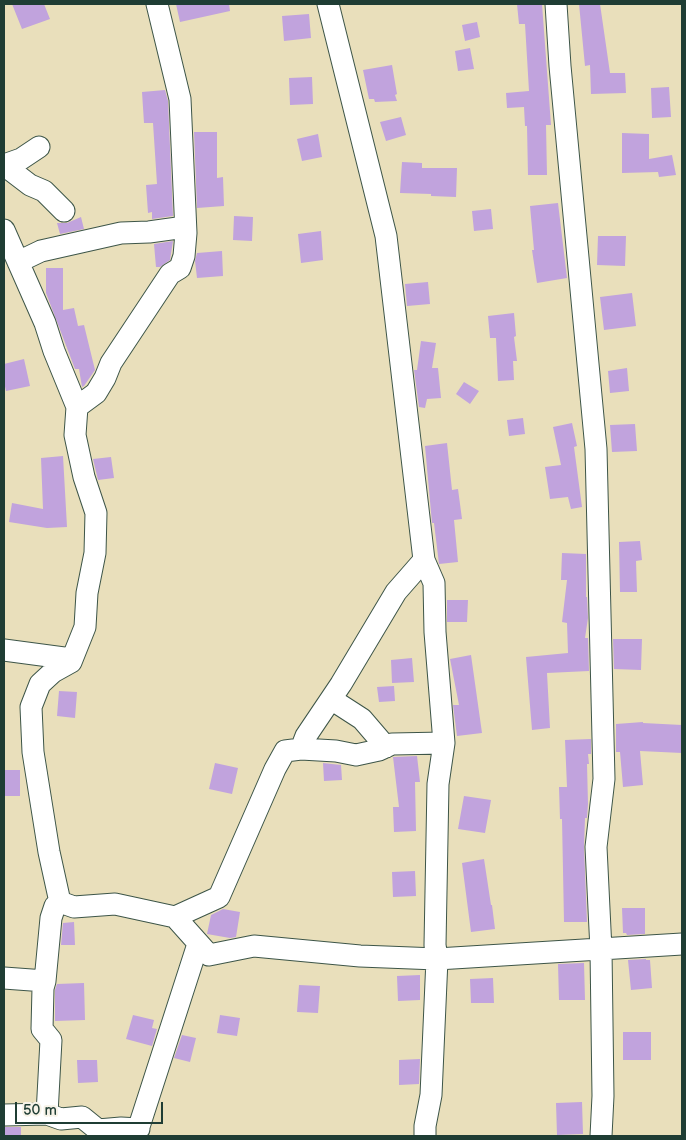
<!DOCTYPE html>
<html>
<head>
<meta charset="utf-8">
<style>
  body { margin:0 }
  #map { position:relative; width:686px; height:1140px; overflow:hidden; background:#e9dfbb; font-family:"Balsamiq Sans",sans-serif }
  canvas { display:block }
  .frame { position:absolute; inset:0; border:5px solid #1f3d34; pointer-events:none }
  .scale { position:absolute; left:15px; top:1102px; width:148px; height:22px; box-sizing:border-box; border:2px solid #1f3d34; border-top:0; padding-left:6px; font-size:15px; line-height:18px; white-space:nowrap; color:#1f3d34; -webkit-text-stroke:4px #f7f3e8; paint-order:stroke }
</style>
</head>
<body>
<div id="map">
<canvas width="686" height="1140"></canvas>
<div class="frame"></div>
<div class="scale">50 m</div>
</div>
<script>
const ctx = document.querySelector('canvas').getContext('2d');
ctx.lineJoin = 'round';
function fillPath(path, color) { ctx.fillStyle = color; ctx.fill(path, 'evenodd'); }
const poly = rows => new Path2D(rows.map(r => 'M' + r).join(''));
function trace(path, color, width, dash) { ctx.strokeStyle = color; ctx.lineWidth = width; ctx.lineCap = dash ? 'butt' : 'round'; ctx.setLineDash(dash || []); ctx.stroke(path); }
fillPath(poly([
  [12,4,44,4,50,19,22,29],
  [176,4,229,4,230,11,180,22],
  [517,4,542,4,551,125,546,125,547,175,528,175,527,126,525,126,524,107,507,108,506,93,529,91,525,24,519,24],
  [579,4,600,4,610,73,625,73,626,93,591,94,590,65,585,66],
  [309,14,311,38,284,41,282,16],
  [477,22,480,37,465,41,462,25],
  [470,48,474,69,458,71,455,51],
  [392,65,397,94,395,95,397,101,375,102,374,99,369,99,363,70],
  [312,77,313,104,290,105,289,78],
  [669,87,671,117,652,118,651,88],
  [165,90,168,101,173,216,152,219,152,212,148,213,146,185,157,184,153,123,144,123,142,92],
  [401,117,406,135,386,141,380,122],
  [194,132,217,132,217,178,223,177,224,206,197,208],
  [622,133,649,134,649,159,672,155,676,175,659,177,658,172,622,173],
  [318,134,322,157,302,161,297,139],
  [402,162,422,163,422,168,457,168,456,197,431,196,431,194,400,193],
  [558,203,567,278,537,283,532,250,534,250,530,206],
  [491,209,493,229,474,231,472,211],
  [234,216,253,217,252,241,233,240],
  [81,217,84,229,60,234,57,223,67,223],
  [321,231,323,260,301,263,298,234],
  [598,236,626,236,625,266,597,265],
  [173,241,170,260,160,267,156,267,154,244],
  [222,251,223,276,197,278,195,261,197,253],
  [46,268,63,268,63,310,74,308,78,326,84,325,95,370,84,386,82,387,79,369,75,369,46,293],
  [428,282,430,304,407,306,405,284],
  [632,293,636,326,604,330,600,297],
  [514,313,516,336,514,337,517,361,513,361,514,380,498,381,496,338,490,338,488,316],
  [421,341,436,343,432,368,438,368,441,398,427,399,425,408,419,407,414,370,417,370],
  [24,359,30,386,6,391,4,382,4,364],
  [627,368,629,391,610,393,608,371],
  [464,382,479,391,470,404,456,394],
  [523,418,525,434,509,436,507,420],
  [572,423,577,446,574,447,582,507,571,509,568,497,550,499,545,467,561,465,553,427],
  [635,424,637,451,612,452,610,425],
  [447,443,452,490,458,489,462,519,454,520,458,562,439,564,434,523,432,523,425,446],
  [63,456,67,527,47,528,9,522,12,503,43,509,41,458],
  [111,457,114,478,98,480,93,459],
  [640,541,642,560,636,561,637,592,620,592,619,542],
  [562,553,586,554,586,597,587,597,588,618,585,638,588,638,589,671,547,673,550,728,532,730,526,657,568,653,567,623,562,622,567,580,561,580],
  [447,600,468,600,467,622,447,622],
  [613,639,642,639,641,670,614,669],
  [471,655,482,733,457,736,453,705,459,705,450,659],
  [412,658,414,682,392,683,391,660],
  [394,686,395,701,379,702,377,687],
  [59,691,77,692,75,718,57,716],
  [643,722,643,723,682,725,682,753,640,751,643,785,623,787,620,752,616,752,616,724],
  [591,739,591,754,588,754,589,764,587,764,588,804,587,818,585,818,584,847,587,922,564,922,562,819,560,819,559,787,567,787,565,740],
  [417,756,420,782,415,782,416,831,394,832,393,807,399,807,393,757],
  [215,763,238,768,232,794,209,789],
  [323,763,341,765,342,780,324,781],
  [4,770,20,770,20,796,4,796],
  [464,796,491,800,485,833,458,829],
  [484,859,491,905,492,905,495,929,471,932,462,863],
  [415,871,416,896,393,897,392,872],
  [622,908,645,908,645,934,627,935,626,933,623,933],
  [223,909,240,912,236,937,230,938,207,934,211,915],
  [74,922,75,945,61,945,63,923],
  [646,959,646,960,650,960,652,988,631,990,628,960],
  [584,963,585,1000,559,1000,558,964],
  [420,975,420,1000,398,1001,397,976],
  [493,978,494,1003,471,1003,470,979],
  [84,983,85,1020,55,1021,55,990,57,984],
  [299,985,320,986,318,1013,297,1012],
  [133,1015,154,1020,152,1028,157,1029,152,1046,126,1039],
  [220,1015,240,1018,237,1036,217,1033],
  [623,1032,651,1032,651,1060,623,1060],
  [182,1035,196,1038,190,1062,174,1058],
  [420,1059,419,1084,399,1085,399,1060],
  [77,1060,97,1060,98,1082,78,1083],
  [582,1102,583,1134,557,1135,556,1103],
  [4,1127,21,1127,21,1136,4,1136]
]), '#c1a3dd');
const street = poly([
  [328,4,386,236,424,560,434,583,435,632,444,743,438,784,435,945,437,959,431,1095,425,1126,425,1136],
  [556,4,560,66,596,449,604,779,596,847,601,950,603,1096,601,1136],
  [4,165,30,185,44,191,64,211],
  [4,165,21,159,39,147],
  [4,230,45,323,54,351,77,407],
  [18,262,41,251,121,233,149,232,185,227],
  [4,650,64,658,71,662,53,672,40,684,31,707,33,752,49,852,60,902,55,906,51,918,45,981,43,988,42,1029,51,1040,47,1114,4,1115],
  [71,662,85,627,87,593,95,553,96,513,84,477,75,435,77,407,96,393,105,378,111,363,170,274,180,268,184,256,186,233,180,99,157,4],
  [331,699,362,719,386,747],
  [301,749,336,751,356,755,379,750,392,744,444,743],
  [60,902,74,907,115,904,175,917,209,955,254,946,360,956,437,959,682,944],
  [175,917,219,897,275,769,285,751,301,749,306,736,341,684,396,592,424,560],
  [4,978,45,981],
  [47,1114,61,1119,82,1117,98,1130,121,1128,139,1129],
  [136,1136,198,944]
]);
trace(street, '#3d5548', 23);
trace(street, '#fff', 21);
</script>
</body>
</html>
